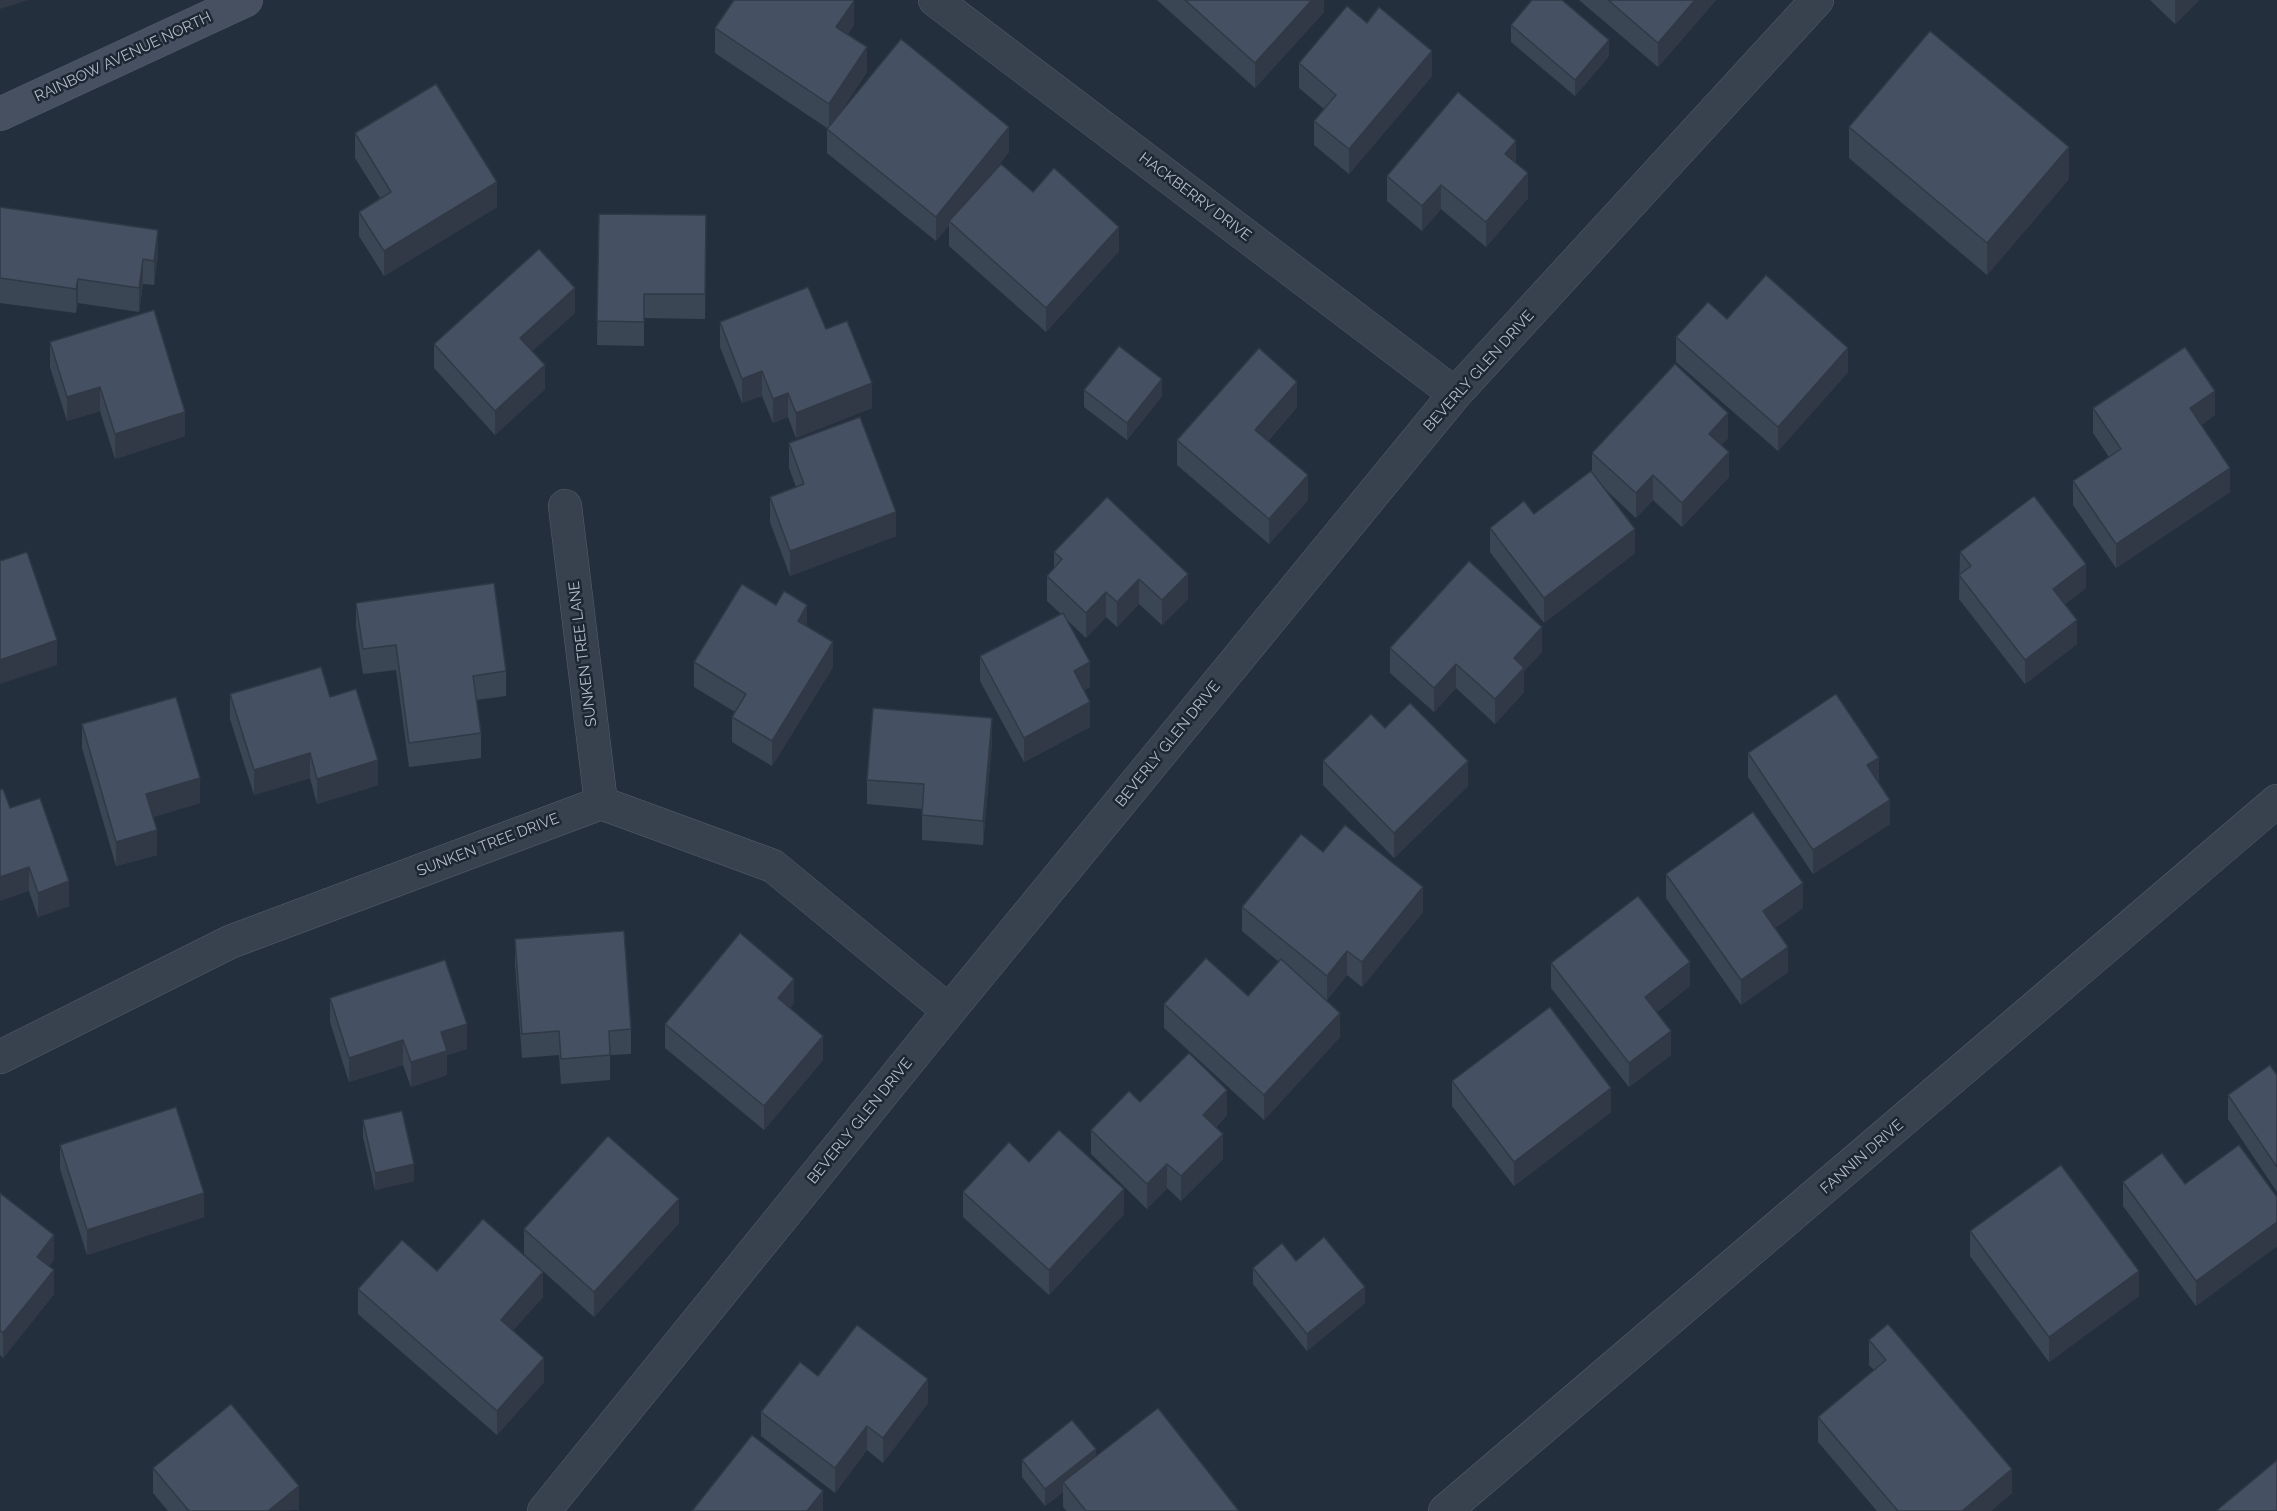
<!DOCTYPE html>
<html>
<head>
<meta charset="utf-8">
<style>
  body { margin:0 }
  canvas { display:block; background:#242f3e }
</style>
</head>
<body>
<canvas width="2277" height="1511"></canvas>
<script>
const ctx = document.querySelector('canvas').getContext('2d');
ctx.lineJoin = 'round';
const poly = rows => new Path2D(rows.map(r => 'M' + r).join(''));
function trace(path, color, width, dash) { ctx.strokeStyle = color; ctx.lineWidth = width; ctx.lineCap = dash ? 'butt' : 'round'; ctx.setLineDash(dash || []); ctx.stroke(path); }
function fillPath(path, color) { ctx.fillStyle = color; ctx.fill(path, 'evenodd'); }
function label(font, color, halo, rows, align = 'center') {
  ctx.font = font + ' Raleway,sans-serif'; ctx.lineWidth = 5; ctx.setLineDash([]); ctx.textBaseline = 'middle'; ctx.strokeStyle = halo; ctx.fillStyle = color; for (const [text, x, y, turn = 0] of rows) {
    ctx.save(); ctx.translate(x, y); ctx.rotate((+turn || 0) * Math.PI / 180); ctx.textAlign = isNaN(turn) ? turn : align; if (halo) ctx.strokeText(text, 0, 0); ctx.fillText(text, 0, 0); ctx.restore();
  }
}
const street = poly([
  [935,0,1455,394],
  [565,506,601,803],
  [0,1057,230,942,601,803,773,866,949,1011],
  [544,1511,949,1011,1455,394,1817,0],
  [1445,1511,2277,801]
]);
const secondary = poly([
  [0,114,246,0]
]);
trace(street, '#565f6c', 34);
trace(secondary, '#565f6c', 34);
trace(street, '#38414e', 33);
trace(secondary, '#465061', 33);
fillPath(poly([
  [1157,0,1324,0,1324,12,1255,88],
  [1579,0,1716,0,1658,67],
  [2150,0,2199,0,2175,24],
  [1367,23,1432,76,1349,174,1314,145,1314,121,1324,109,1299,88,1299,63],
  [854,25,848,34,867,72,837,117,1009,152,980,188,1033,192,1119,251,1046,332,949,246,949,225,936,241,827,153,827,128,715,53,715,28],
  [1511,25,1609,56,1575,96,1511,42],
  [1849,127,2069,179,1987,275,1849,158],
  [355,133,497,207,384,276,359,236,359,212,380,198,355,158],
  [1516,163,1528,198,1486,247,1441,209,1422,231,1387,201,1387,176],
  [0,207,158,254,154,285,143,284,139,312,78,303,76,313,0,303],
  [599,214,706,240,705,319,644,318,644,346,597,345],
  [575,313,532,351,545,389,495,435,434,368,434,344],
  [1727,319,1848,372,1778,451,1676,362,1676,337],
  [720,322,826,329,872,408,796,438,788,417,773,423,762,396,742,403,720,347],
  [50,342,185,436,115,459,100,411,67,421,50,367],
  [1084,390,1162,396,1127,440,1084,407],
  [1297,407,1268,441,1308,500,1269,544,1177,465,1177,440],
  [2093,408,2215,415,2201,425,2230,492,2116,568,2073,505,2073,481,2109,457,2093,433],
  [1728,438,1721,445,1729,477,1682,527,1653,500,1636,518,1605,489,1635,553,1544,623,1490,552,1490,528,1534,514,1592,473,1592,453],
  [789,443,896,536,790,576,770,522,770,497,796,487,789,468],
  [1107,497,1188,599,1162,625,1139,604,1117,627,1106,617,1086,638,1066,619,1090,687,1084,690,1090,727,1024,762,980,681,980,656,1061,614,1047,601,1047,576,1054,568,1054,552],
  [1960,552,2086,588,2065,604,2077,644,2025,684,1959,599],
  [356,603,506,671,506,696,476,700,481,733,481,758,409,767,396,670,363,674,356,627],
  [807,626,833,667,772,766,732,742,732,717,735,712,694,687,694,662],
  [1390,648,1542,652,1524,671,1524,692,1495,724,1456,688,1434,712,1390,673],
  [230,694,330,697,378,785,317,804,310,778,254,795,230,719],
  [82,724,200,803,153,817,157,855,116,866,82,748],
  [992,742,983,845,922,840,922,809,867,804,867,780],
  [1748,753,1879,782,1890,824,1813,874,1748,777],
  [1323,761,1468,786,1394,858,1323,785],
  [10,808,69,906,38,917,29,891],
  [1323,852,1423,912,1362,987,1347,975,1327,1000,1340,1037,1264,1120,1164,1028,1164,1004,1248,996,1279,962,1242,931,1242,907],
  [1666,874,1803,908,1775,928,1788,972,1741,1005,1666,898],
  [515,939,631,1029,631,1054,610,1055,610,1080,561,1084,559,1055,522,1058,515,964],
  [1551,963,1690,986,1657,1012,1671,1055,1629,1087,1551,988],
  [330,998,467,1049,447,1055,447,1075,411,1087,403,1065,349,1082,330,1022],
  [794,1003,790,1008,823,1060,764,1130,665,1048,665,1024],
  [2277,1075,2277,1192,2228,1119,2228,1095],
  [1452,1081,1611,1112,1514,1186,1452,1106],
  [1140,1102,1227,1115,1216,1127,1223,1159,1181,1201,1167,1188,1147,1209,1091,1154,1091,1130],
  [363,1120,414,1181,375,1190,363,1137],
  [60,1145,204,1217,87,1255,60,1169],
  [1029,1162,1124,1214,1049,1295,963,1217,963,1192],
  [2123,1182,2185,1184,2277,1197,2277,1246,2196,1306,2123,1206],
  [0,1193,54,1260,49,1266,54,1294,3,1358,0,1355],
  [679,1223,594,1317,524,1254,524,1229],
  [1970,1231,2139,1296,2049,1362,1970,1256],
  [1296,1261,1365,1303,1307,1351,1253,1284,1253,1268],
  [437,1271,543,1297,513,1330,544,1382,497,1435,358,1314,358,1289],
  [1869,1340,2012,1493,1991,1511,1877,1511,1818,1442,1818,1417,1874,1370,1869,1365],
  [818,1376,928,1403,883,1463,867,1450,835,1493,761,1436,761,1412],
  [1096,1457,1239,1511,1067,1511,1063,1507,1063,1492,1045,1506,1022,1477,1022,1460],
  [153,1468,299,1510,168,1511,153,1493]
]), '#3b4654');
fillPath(poly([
  [0,0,28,0,0,9],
  [1312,0,1324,0,1324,12,1255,88,1255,63],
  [1695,0,1716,0,1658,67,1658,43],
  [2175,0,2199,0,2175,24],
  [854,1,854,25,836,51,836,27],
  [1609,40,1609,56,1575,96,1575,80],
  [867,47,867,72,829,129,829,104],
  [1432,51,1432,76,1349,174,1349,149],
  [1009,127,1009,152,951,223,949,221,949,225,936,241,936,217],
  [1516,141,1516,165,1505,154],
  [2069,147,2069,179,1987,275,1987,243],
  [1528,173,1528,198,1486,247,1486,222],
  [497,182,497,207,384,276,384,251],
  [1441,185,1441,209,1422,231,1422,206],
  [1119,227,1119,251,1046,332,1046,308],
  [158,230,158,254,154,285,154,261],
  [143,259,143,284,139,312,139,288],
  [78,279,78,303,76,313,76,289],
  [575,288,575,313,520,362,520,338],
  [1848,348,1848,372,1778,451,1778,427],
  [545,365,545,389,495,435,495,411],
  [762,371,762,396,742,403,742,379],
  [1162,379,1162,396,1127,440,1127,423],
  [1297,382,1297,407,1255,455,1255,430],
  [872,383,872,408,796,438,796,413],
  [100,387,100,411,67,421,67,397],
  [2215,391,2215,415,2190,432,2190,408],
  [788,393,788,417,773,423,773,399],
  [185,412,185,436,115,459,115,434],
  [1728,413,1728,438,1709,458,1709,434],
  [1729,452,1729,477,1682,527,1682,503],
  [2230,468,2230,492,2116,568,2116,544],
  [1308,475,1308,500,1269,544,1269,519],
  [1653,475,1653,500,1636,518,1636,493],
  [896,512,896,536,790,576,790,551],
  [1635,529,1635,553,1544,623,1544,598],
  [2086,564,2086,588,2053,613,2053,589],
  [1188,574,1188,599,1162,625,1162,600],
  [1139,579,1139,604,1117,627,1117,602],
  [1106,592,1106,617,1086,638,1086,613],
  [807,605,807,630,798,621],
  [2077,620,2077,644,2025,684,2025,660],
  [1542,627,1542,652,1524,671,1524,692,1495,724,1495,699,1514,658],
  [57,640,57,665,0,684,0,660],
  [833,642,833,667,772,766,772,741],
  [1090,662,1090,687,1074,696,1074,671],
  [1456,664,1456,688,1434,712,1434,688],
  [1090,702,1090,727,1024,762,1024,738],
  [992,718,992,742,983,845,983,821],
  [310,753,310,778,254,795,254,770],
  [1879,758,1879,782,1867,790,1867,765],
  [378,760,378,785,317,804,317,779],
  [1468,761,1468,786,1394,858,1394,833],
  [200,778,200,803,146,819,146,794],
  [1890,800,1890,824,1813,874,1813,850],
  [157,830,157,855,116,866,116,842],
  [29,867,29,891,0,901,0,877],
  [69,881,69,906,38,917,38,893],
  [1803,883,1803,908,1763,936,1763,911],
  [1423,887,1423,912,1362,987,1362,962],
  [1788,947,1788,972,1741,1005,1741,980],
  [1347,951,1347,975,1327,1000,1327,976],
  [1690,962,1690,986,1645,1021,1645,997],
  [794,979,794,1003,778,1023,778,998],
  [1340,1013,1340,1037,1264,1120,1264,1095],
  [467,1024,467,1049,447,1055,447,1075,411,1087,411,1062,441,1032],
  [1671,1031,1671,1055,1629,1087,1629,1063],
  [823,1036,823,1060,764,1130,764,1106],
  [403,1040,403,1065,349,1082,349,1058],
  [1611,1088,1611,1112,1514,1186,1514,1162],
  [1227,1090,1227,1115,1203,1139,1203,1115],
  [1223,1134,1223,1159,1181,1201,1181,1176],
  [414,1164,414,1181,375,1190,375,1173],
  [1167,1164,1167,1188,1147,1209,1147,1184],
  [1124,1189,1124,1214,1049,1295,1049,1270],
  [204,1193,204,1217,87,1255,87,1230],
  [679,1199,679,1223,594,1317,594,1292],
  [2277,1222,2277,1246,2196,1306,2196,1281],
  [54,1235,54,1260,37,1281,37,1257],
  [54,1270,54,1294,3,1358,3,1333],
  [2139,1271,2139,1296,2049,1362,2049,1337],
  [543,1272,543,1297,501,1344,501,1320],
  [1365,1287,1365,1303,1307,1351,1307,1334],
  [544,1358,544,1382,497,1435,497,1411],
  [928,1379,928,1403,883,1463,883,1438],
  [867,1426,867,1450,835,1493,835,1468],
  [1096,1449,1096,1466,1063,1482,1063,1492,1045,1506,1045,1489],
  [2012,1469,2012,1493,1991,1511,1962,1511],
  [299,1486,299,1510,268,1511],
  [823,1491,823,1511,807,1511]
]), '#303945');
const building = poly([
  [734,0,853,0,854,1,836,27,867,47,829,104,715,28,734,0],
  [1185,0,1312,0,1255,63,1185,0],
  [1532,0,1562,0,1609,40,1575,80,1511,25,1532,0],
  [1608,0,1695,0,1658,43,1608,0],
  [1347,6,1367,23,1379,7,1432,51,1349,149,1314,121,1336,95,1299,63,1347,6],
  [1930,31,2069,147,1987,243,1849,127,1930,31],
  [901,39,1009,127,936,217,827,129,901,39],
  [436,84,497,182,384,251,359,212,391,192,355,133,436,84],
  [1458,92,1516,141,1505,154,1528,173,1486,222,1441,185,1422,206,1387,176,1458,92],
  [1001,164,1033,192,1054,168,1119,227,1046,308,949,221,1001,164],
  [0,207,158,230,154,261,143,259,139,288,78,279,76,289,0,278,0,207],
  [599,214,706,215,705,294,644,294,644,322,597,321,599,214],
  [539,249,575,288,520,338,545,365,495,411,434,344,539,249],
  [1766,275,1848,348,1778,427,1676,337,1708,302,1727,319,1766,275],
  [808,287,826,329,847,321,872,383,796,413,788,393,773,399,762,371,742,379,720,322,808,287],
  [154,310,185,412,115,434,100,387,67,397,50,342,154,310],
  [1119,346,1162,379,1127,423,1084,390,1119,346],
  [2185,347,2215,391,2190,408,2230,468,2116,544,2073,481,2121,449,2093,408,2185,347],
  [1259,348,1297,382,1255,430,1308,475,1269,519,1177,440,1259,348],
  [1675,364,1728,413,1709,434,1729,452,1682,503,1653,475,1636,493,1592,453,1675,364],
  [860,417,896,512,790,551,770,497,804,484,789,443,860,417],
  [1591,471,1635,529,1544,598,1490,528,1524,501,1534,514,1591,471],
  [2034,496,2086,564,2053,589,2077,620,2025,660,1959,575,1971,566,1960,552,2034,496],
  [1107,497,1188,574,1162,600,1139,579,1117,602,1106,592,1086,613,1047,576,1062,559,1054,552,1107,497],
  [27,552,57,640,0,660,0,561,27,552],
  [1469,561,1542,627,1514,658,1524,668,1495,699,1456,664,1434,688,1390,648,1469,561],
  [494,583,506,671,473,676,481,733,409,743,396,645,363,649,356,603,494,583],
  [742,584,776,605,784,591,807,605,798,621,833,642,772,741,732,717,746,694,694,662,742,584],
  [1063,613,1090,662,1074,671,1090,702,1024,738,980,656,1063,613],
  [321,667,330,697,356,689,378,760,317,779,310,753,254,770,230,694,321,667],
  [1836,694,1879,758,1867,765,1890,800,1813,850,1748,753,1836,694],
  [176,697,200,778,146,794,157,830,116,842,82,724,176,697],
  [1410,703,1468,761,1394,833,1323,761,1371,714,1385,728,1410,703],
  [873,708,992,718,983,821,922,815,924,784,867,780,873,708],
  [3,789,10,808,40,798,69,881,38,893,29,867,0,877,0,790,3,789],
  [1753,812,1803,883,1763,911,1788,947,1741,980,1666,874,1753,812],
  [1345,825,1423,887,1362,962,1347,951,1327,976,1242,907,1301,834,1323,852,1345,825],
  [1638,896,1690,962,1645,997,1671,1031,1629,1063,1551,963,1638,896],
  [624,931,631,1029,609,1031,610,1055,561,1059,559,1031,522,1034,515,939,624,931],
  [740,933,794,979,778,998,823,1036,764,1106,665,1024,740,933],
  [1206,958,1248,996,1281,959,1340,1013,1264,1095,1164,1004,1206,958],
  [445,960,467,1024,441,1032,447,1051,411,1062,403,1040,349,1058,330,998,445,960],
  [1550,1007,1611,1088,1514,1162,1452,1081,1550,1007],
  [1189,1053,1227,1090,1203,1115,1223,1134,1181,1176,1167,1164,1147,1184,1091,1130,1129,1091,1140,1102,1189,1053],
  [2270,1065,2277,1075,2277,1167,2228,1095,2270,1065],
  [176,1107,204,1193,87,1230,60,1145,176,1107],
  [402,1111,414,1164,375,1173,363,1120,402,1111],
  [1059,1130,1124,1189,1049,1270,963,1192,1009,1142,1029,1162,1059,1130],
  [608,1136,679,1199,594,1292,524,1229,608,1136],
  [2239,1145,2277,1197,2277,1222,2196,1281,2123,1182,2162,1153,2185,1184,2239,1145],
  [2061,1165,2139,1271,2049,1337,1970,1231,2061,1165],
  [0,1193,54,1235,37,1257,54,1270,3,1333,0,1330,0,1193],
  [483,1219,543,1272,501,1320,544,1358,497,1411,358,1289,402,1240,437,1271,483,1219],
  [1324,1237,1365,1287,1307,1334,1253,1268,1282,1243,1296,1261,1324,1237],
  [1888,1324,2012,1469,1962,1511,1898,1511,1818,1417,1886,1360,1869,1340,1888,1324],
  [857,1325,928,1379,883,1438,867,1426,835,1468,761,1412,800,1362,818,1376,857,1325],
  [231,1404,299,1486,268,1511,189,1511,153,1468,231,1404],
  [1158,1408,1239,1511,1086,1511,1063,1482,1158,1408],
  [1072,1420,1096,1449,1045,1489,1022,1460,1072,1420],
  [752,1435,823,1491,807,1511,692,1511,752,1435],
  [2277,1460,2277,1511,2216,1511,2277,1460]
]);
fillPath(building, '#455162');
trace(building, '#303945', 1.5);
label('15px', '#b4bcc9', '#1d2633', [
  ["RAINBOW AVENUE NORTH",123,57,-25],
  ["HACKBERRY DRIVE",1195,197,37],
  ["BEVERLY GLEN DRIVE",1479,371,-48],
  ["SUNKEN TREE LANE",583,654,-97],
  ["BEVERLY GLEN DRIVE",1168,744,-51],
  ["SUNKEN TREE DRIVE",488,845,-21],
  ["BEVERLY GLEN DRIVE",860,1121,-51],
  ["FANNIN DRIVE",1862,1157,-41]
]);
</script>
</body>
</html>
